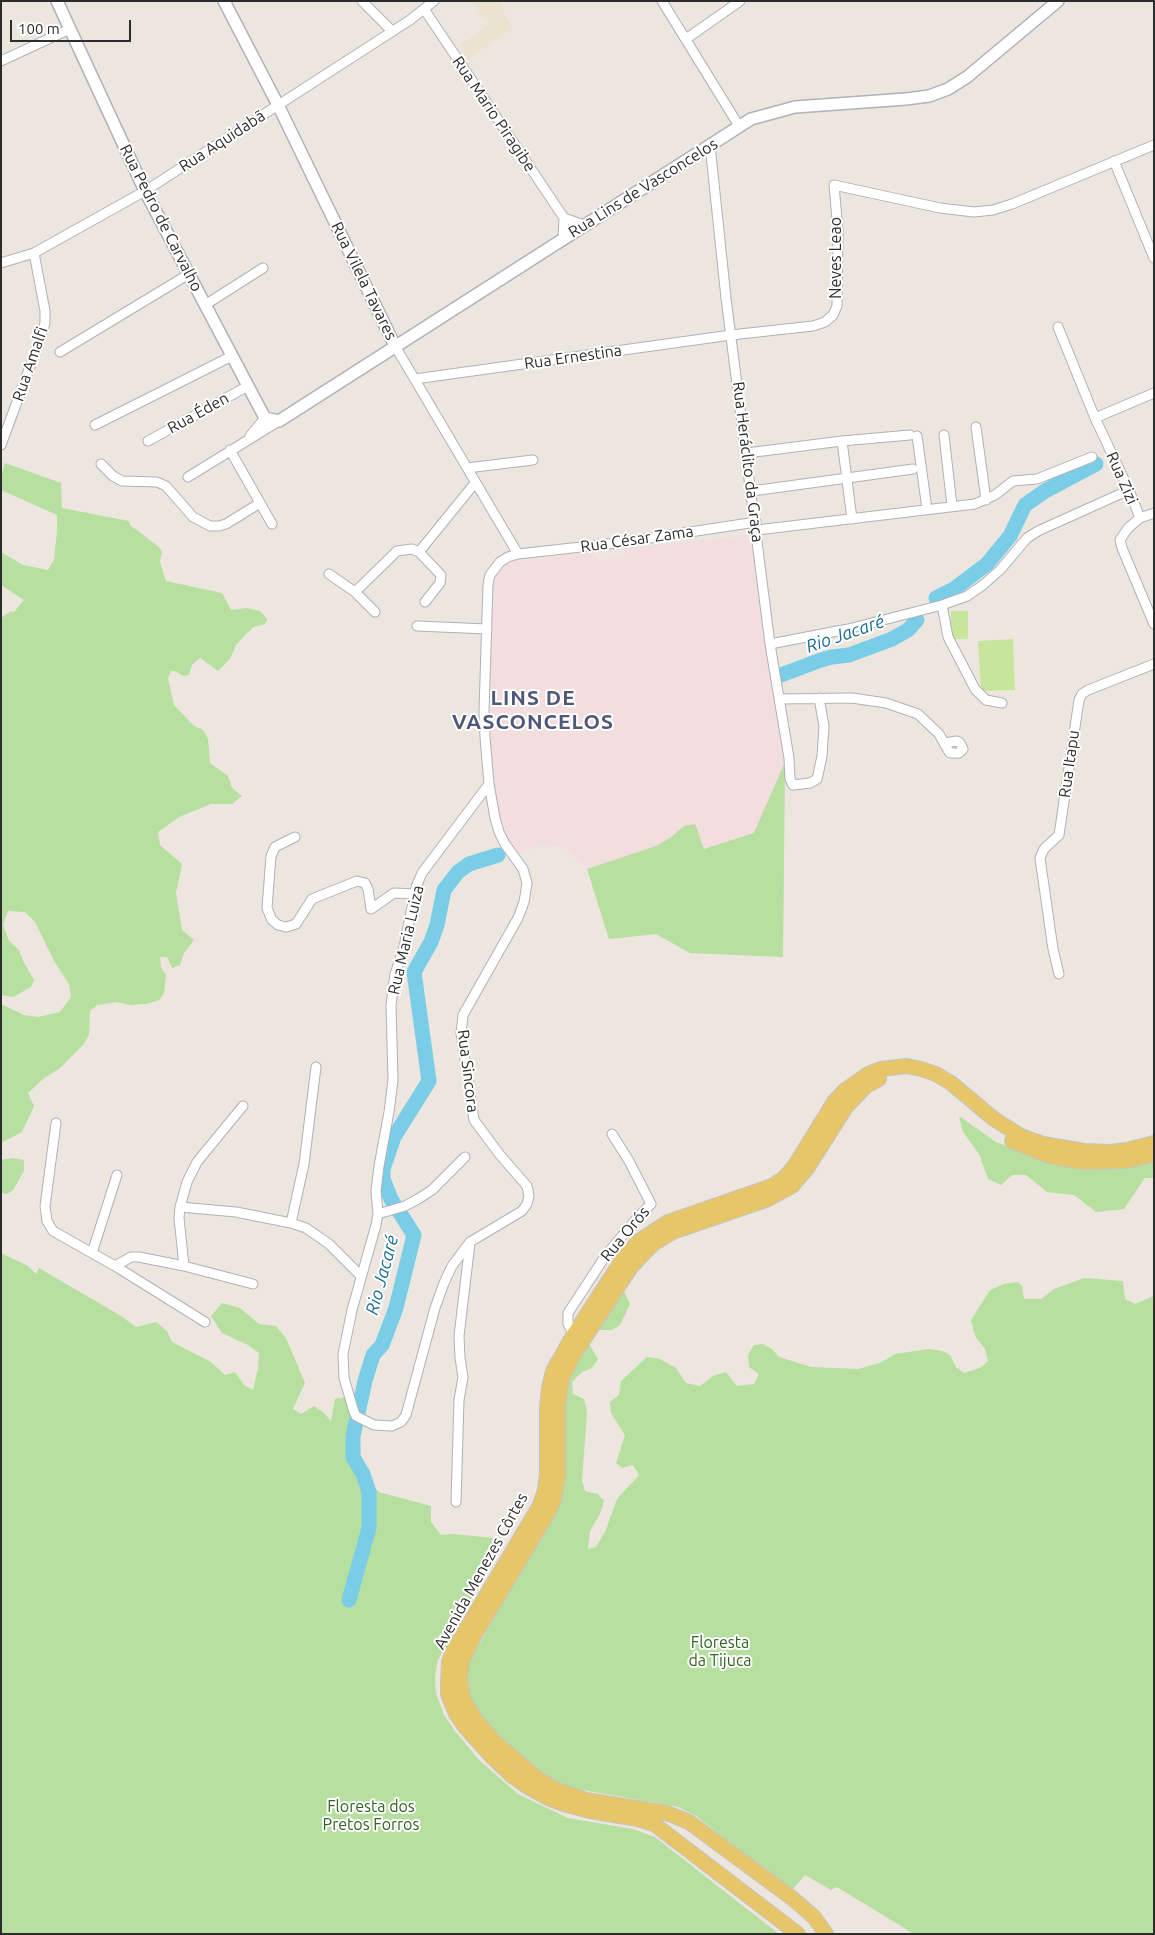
<!DOCTYPE html>
<html>
<head>
<meta charset="utf-8">
<style>
  body { margin:0 }
  #map { position:relative; width:1155px; height:1935px; overflow:hidden; background:#ece6df; font-family:Ubuntu,sans-serif }
  canvas { display:block }
  .frame { position:absolute; inset:0; border:2px solid #2c2c2c; pointer-events:none }
  .scale { position:absolute; left:10px; top:20px; width:121px; height:22px; box-sizing:border-box; border:2px solid #2c2c2c; border-top:0; padding-left:6px; font-size:15px; line-height:18px; white-space:nowrap; color:#2c2c2c; -webkit-text-stroke:4px #fff; paint-order:stroke }
</style>
</head>
<body>
<div id="map">
<canvas width="1155" height="1935"></canvas>
<div class="frame"></div>
<div class="scale">100 m</div>
</div>
<script>
const ctx = document.querySelector('canvas').getContext('2d');
ctx.lineJoin = 'round';
function fillPath(path, color) { ctx.fillStyle = color; ctx.fill(path, 'evenodd'); }
const poly = rows => new Path2D(rows.map(r => 'M' + r).join(''));
function trace(path, color, width, dash) { ctx.strokeStyle = color; ctx.lineWidth = width; ctx.lineCap = dash ? 'butt' : 'round'; ctx.setLineDash(dash || []); ctx.stroke(path); }
function label(font, color, halo, rows, align = 'center') {
  ctx.font = font + ' Ubuntu,sans-serif'; ctx.lineWidth = 4; ctx.setLineDash([]); ctx.textBaseline = 'middle'; ctx.strokeStyle = halo; ctx.fillStyle = color; for (const [text, x, y, turn = 0] of rows) {
    ctx.save(); ctx.translate(x, y); ctx.rotate((+turn || 0) * Math.PI / 180); ctx.textAlign = isNaN(turn) ? turn : align; if (halo) ctx.strokeText(text, 0, 0); ctx.fillText(text, 0, 0); ctx.restore();
  }
}
fillPath(poly([
  [472,1,501,1,504,13,513,28,468,59,459,46,489,25]
]), '#ece2d0');
fillPath(poly([
  [745,536,750,539,785,762,783,957,690,953,656,934,609,939,587,869,563,846,540,845,518,854,505,832,496,800,489,740,493,583,496,574,502,568,516,561,595,551,597,561,625,557,624,548]
]), '#f2dddf');
fillPath(poly([
  [5,463,61,483,62,508,129,521,130,525,159,547,162,552,160,562,166,581,222,593,231,610,247,608,260,611,267,619,265,624,254,627,246,634,236,645,230,659,218,671,200,658,192,665,189,675,183,676,175,671,171,671,168,678,174,705,194,726,203,730,208,739,210,763,228,776,232,788,242,796,232,804,211,804,179,817,158,832,160,845,182,864,176,893,182,930,194,940,184,953,180,965,172,968,167,957,160,957,161,967,166,975,164,994,159,1000,146,1004,131,1005,116,1002,97,1005,90,1011,89,1035,83,1045,60,1068,43,1079,28,1093,34,1106,22,1132,1,1143,1,1004,24,1015,38,1017,60,1012,71,997,69,984,54,961,35,922,25,912,8,911,3,925,9,941,19,950,23,961,34,980,31,987,13,997,1,995,1,618,11,611,14,612,24,600,1,585,1,552,23,565,48,570,54,559,57,532,57,515,1,490,1,477],
  [785,762,783,957,690,953,656,934,609,939,587,869,656,846,670,838,684,826,695,824,704,849,754,833],
  [959,1116,996,1142,1047,1163,1114,1168,1154,1161,1154,1178,1145,1178,1124,1209,1096,1212,1074,1195,1047,1192,1026,1175,1012,1175,1001,1185,988,1179,979,1154,963,1132],
  [13,1158,24,1160,24,1171,13,1190,7,1194,1,1193,1,1160],
  [1,1253,28,1266,36,1274,39,1268,121,1316,136,1327,156,1322,167,1331,172,1342,211,1362,225,1375,235,1372,244,1385,253,1390,258,1368,259,1353,248,1345,222,1333,211,1316,222,1303,240,1308,259,1324,276,1326,286,1338,305,1383,293,1409,301,1414,314,1406,323,1412,331,1421,335,1399,346,1397,359,1427,352,1456,363,1475,379,1492,431,1506,431,1522,441,1535,453,1534,504,1539,438,1660,435,1676,436,1693,444,1715,455,1731,479,1760,518,1794,568,1818,633,1829,655,1837,779,1934,1,1934],
  [1084,1278,1123,1281,1125,1299,1135,1304,1154,1296,1154,1934,914,1934,837,1887,831,1890,805,1875,791,1891,696,1816,678,1807,577,1789,548,1778,526,1764,485,1724,466,1694,466,1663,480,1643,560,1495,562,1437,569,1384,577,1358,623,1289,630,1304,620,1325,612,1330,599,1330,588,1342,598,1359,592,1368,582,1372,572,1382,573,1394,584,1399,587,1412,582,1480,585,1491,598,1494,604,1501,600,1514,590,1531,588,1549,596,1547,605,1532,617,1499,639,1475,633,1465,622,1468,616,1463,625,1435,611,1413,610,1402,619,1395,621,1381,647,1357,660,1359,676,1368,686,1383,700,1386,713,1376,726,1372,737,1386,754,1384,759,1374,749,1367,748,1355,754,1345,763,1344,772,1349,779,1357,811,1367,858,1369,880,1363,895,1354,929,1349,942,1351,950,1355,956,1367,964,1373,980,1368,988,1361,985,1349,975,1336,971,1320,990,1290,1004,1284,1018,1282,1022,1286,1024,1299,1041,1299,1054,1289]
]), '#b7df9f');
fillPath(poly([
  [951,611,968,611,968,639,951,639],
  [1013,639,1015,690,981,691,978,641]
]), '#c8e59c');
trace(poly([
  [936,598,954,589,987,564,1010,536,1025,505,1045,491,1096,464],
  [781,675,821,660,832,657,849,655,892,639,908,630,917,620],
  [349,1600,369,1528,369,1492,363,1474,353,1457,353,1436,365,1381,373,1355,382,1345,396,1308,414,1235,391,1199,383,1179,383,1169,394,1137,429,1081,414,972,431,942,437,925,444,890,458,872,469,864,498,855]
]), '#7acde7', 15);
const minor = poly([
  [362,1,392,31],
  [662,1,739,126],
  [424,9,564,218,563,238],
  [686,39,740,1],
  [1,61,70,29],
  [710,145,726,298,770,644,789,758,790,779,793,785,810,783,817,779,818,775,822,756,824,726,819,698],
  [1114,161,1154,258],
  [564,218,584,225],
  [1,263,34,253,145,191,410,20,434,1],
  [205,305,263,268],
  [1058,327,1095,418,1129,490,1140,518,1128,528,1120,540,1122,548,1154,624],
  [395,346,518,554],
  [60,352,189,274],
  [415,379,731,335,813,326,825,322,833,315,837,306,838,231,834,185,940,208,974,212,993,210,1012,204,1154,145],
  [1095,418,1154,393],
  [95,425,232,356],
  [976,427,986,500],
  [944,435,952,506],
  [250,436,265,418],
  [917,436,927,509],
  [148,441,248,386],
  [842,441,852,519],
  [1,445,41,337,45,323,45,311,34,253],
  [230,450,272,524],
  [747,453,842,441,910,435],
  [101,464,113,476,122,481,157,482,166,486,193,517,210,526,219,526,226,524,260,503],
  [467,468,533,460],
  [188,477,279,421],
  [752,491,913,469],
  [1140,518,1154,513],
  [757,530,975,504,995,495,1013,481,1037,479,1092,457],
  [419,552,475,483],
  [329,574,355,592,375,612],
  [355,592,397,551,412,549,419,552,441,575,440,583,425,602],
  [942,605,948,637,975,689,986,700,1002,703],
  [417,626,487,629],
  [770,644,848,629,942,605,967,596,983,585,1000,570,1027,538,1038,531,1129,490],
  [779,699,852,698,886,703,918,714,939,734,948,750,950,753,959,753,963,749,960,743,957,741,944,743],
  [489,784,422,873,416,887,404,947,395,974,391,1005,393,1080,389,1112,379,1166,376,1191,378,1214,376,1225,352,1310,343,1354,344,1378,354,1412,356,1416,374,1425,392,1426,401,1422,406,1415,435,1308,444,1283,452,1266,470,1242,522,1211,527,1204,529,1196,527,1186,500,1155,474,1120,461,1033,463,1015,518,918,524,902,527,883,523,869,505,844,499,832,495,818,489,784,485,737,484,711,488,584,490,575,500,562,508,557,518,554,617,543,756,522],
  [295,837,275,847,271,856,267,908,272,920,278,925,286,927,296,924,312,899,357,881,365,883,368,889,371,909,394,893,415,894],
  [1059,974,1053,949,1040,858,1044,849,1059,835,1079,700,1082,694,1088,690,1154,664],
  [56,1123,45,1206,47,1221,53,1231,115,1266,131,1257,139,1257,184,1266,253,1284],
  [180,1207,236,1212,291,1223,306,1228,329,1244,361,1276],
  [378,1214,405,1206,418,1199,432,1190,465,1157],
  [291,1223,304,1164,316,1067],
  [92,1253,117,1175],
  [115,1266,205,1322],
  [184,1266,179,1218,180,1207,187,1182,197,1162,243,1106],
  [574,1334,568,1324,568,1313,606,1255,638,1217,651,1204,629,1161,612,1134],
  [456,1502,459,1400,463,1377,460,1358,459,1336,470,1243]
]);
const tertiary = poly([
  [57,1,145,191,248,386,265,418,279,421,751,119,795,107,906,99,929,96,948,89,967,77,1058,1],
  [224,1,278,105,395,346]
]);
const primary = poly([
  [1012,1141,1050,1156,1082,1162,1126,1161,1154,1154],
  [798,1934,654,1824,638,1819,590,1811,563,1804,546,1797,528,1787,512,1776,491,1756,465,1727,456,1714,448,1694,448,1683,449,1662,453,1651,540,1505,545,1490,547,1474,547,1407,549,1388,553,1371,574,1334,624,1257,639,1241,668,1222,772,1186,783,1179,794,1167,834,1102,844,1091,868,1074,881,1069,907,1066,921,1069,936,1074,951,1083,994,1119,1021,1136,1043,1144,1084,1151,1111,1152,1127,1150,1154,1143],
  [826,1934,814,1917,792,1898,689,1822,667,1813,586,1800,555,1789,538,1779,495,1742,475,1719,463,1698,460,1678,462,1661,474,1636,548,1513,554,1500,558,1477,558,1406,562,1378,574,1354,631,1267,653,1244,673,1232,766,1200,792,1186,808,1167,846,1107,866,1086,879,1079]
]);
trace(minor, '#afb1bb', 11);
trace(tertiary, '#afb1bb', 14);
trace(primary, '#c4c4c4', 16);
trace(minor, '#fff', 9);
trace(tertiary, '#fff', 11);
trace(primary, '#e7c669', 14);
label('16px', '#2c2c2c', '#fff', [
  ["Rua Mario Piragibe",494,114,56],
  ["Rua Aquidabã",222,141,-33],
  ["Rua Lins de Vasconcelos",643,188,-32],
  ["Rua Pedro de Carvalho",161,218,63],
  ["Neves Leao",836,258,-90],
  ["Rua Vilela Tavares",364,281,64],
  ["Rua Ernestina",573,357,-8],
  ["Rua Amalfi",30,364,-71],
  ["Rua Éden",198,413,-29],
  ["Rua Heráclito da Graça",748,462,83],
  ["Rua Zizi",1122,478,66],
  ["Rua César Zama",637,539,-8],
  ["Rua Itapu",1069,764,-82],
  ["Rua Maria Luiza",406,940,-77],
  ["Rua Sincora",468,1071,83],
  ["Rua Orós",625,1234,-50],
  ["Avenida Menezes Côrtes",481,1571,-61]
]);
label('16px', '#306420', '#fff', [
  ["Floresta",720,1643],
  ["da Tijuca",720,1661],
  ["Floresta dos",371,1807],
  ["Pretos Forros",371,1825]
]);
label('italic 18px', '#176d94', '#fff', [
  ["Rio Jacaré",845,634,-19],
  ["Rio Jacaré",382,1275,-75]
]);
ctx.letterSpacing = '1px';
label('bold 21px', '#4f5879', '#fff', [
  ["LINS DE",533,698],
  ["VASCONCELOS",533,722]
]);
ctx.letterSpacing = '0px';
</script>
</body>
</html>
